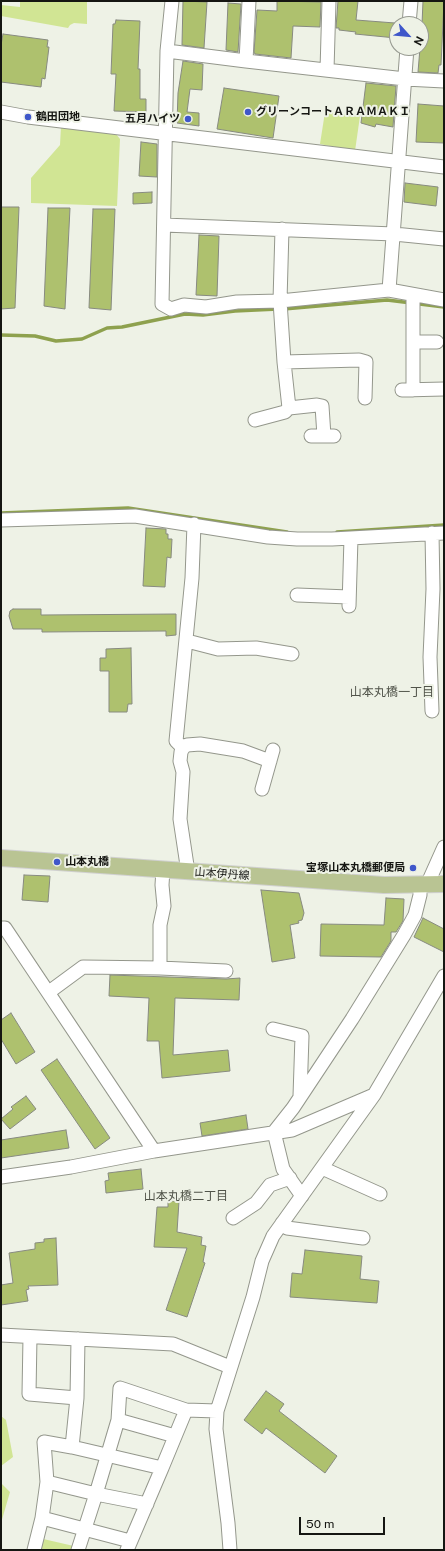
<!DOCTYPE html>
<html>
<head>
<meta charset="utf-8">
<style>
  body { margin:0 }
  #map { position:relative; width:445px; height:1551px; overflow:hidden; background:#eef2e6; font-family:"Public Sans",sans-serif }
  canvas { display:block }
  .frame { position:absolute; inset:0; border:2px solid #151612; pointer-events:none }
  .north { position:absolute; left:389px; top:16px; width:40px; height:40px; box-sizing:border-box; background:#eef2e6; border:1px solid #979a91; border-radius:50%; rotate:117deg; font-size:11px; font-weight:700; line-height:16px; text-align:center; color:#151612 }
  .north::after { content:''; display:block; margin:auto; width:14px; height:18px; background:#3f57ca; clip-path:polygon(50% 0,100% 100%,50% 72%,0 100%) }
  .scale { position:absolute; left:299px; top:1517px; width:86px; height:18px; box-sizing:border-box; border:2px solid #151612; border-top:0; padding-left:5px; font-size:12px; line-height:14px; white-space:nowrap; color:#151612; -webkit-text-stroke:3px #eef2e6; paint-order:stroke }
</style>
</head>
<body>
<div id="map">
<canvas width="445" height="1551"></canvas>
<div class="frame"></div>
<div class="north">N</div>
<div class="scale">50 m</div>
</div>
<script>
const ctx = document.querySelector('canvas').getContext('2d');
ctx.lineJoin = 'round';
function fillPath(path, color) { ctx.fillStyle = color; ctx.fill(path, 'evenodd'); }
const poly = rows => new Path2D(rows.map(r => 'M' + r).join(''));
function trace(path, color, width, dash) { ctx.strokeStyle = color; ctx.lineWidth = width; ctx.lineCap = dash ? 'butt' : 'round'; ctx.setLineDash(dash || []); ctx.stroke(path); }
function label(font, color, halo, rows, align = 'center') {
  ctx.font = font + ' "Public Sans","Noto Sans JP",sans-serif'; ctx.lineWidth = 4; ctx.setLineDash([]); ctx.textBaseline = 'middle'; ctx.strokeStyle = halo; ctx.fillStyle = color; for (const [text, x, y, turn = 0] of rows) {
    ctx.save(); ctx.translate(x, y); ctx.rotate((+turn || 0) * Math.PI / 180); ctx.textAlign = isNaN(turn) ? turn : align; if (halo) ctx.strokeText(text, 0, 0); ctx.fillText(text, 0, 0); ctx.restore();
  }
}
fillPath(poly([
  [20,1,87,1,87,24,74,23,70,25,68,28,1,16,1,5,20,7],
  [325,112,360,116,355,151,320,144],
  [61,126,116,134,120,139,117,206,31,203,31,178,60,145],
  [1,1416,6,1420,13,1457,1,1466],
  [1,1483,10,1492,1,1523],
  [39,1538,78,1547,77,1550,36,1550]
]), '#d1e594');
trace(poly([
  [284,309,387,300,444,307],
  [1,335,35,336,56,341,82,339,107,328,122,327,185,314,203,315,235,311,278,309],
  [1,513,128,508,287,532],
  [337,532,444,525]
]), '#8ea14e', 3.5);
const building = poly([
  [183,1,207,2,204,48,182,45,183,1],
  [277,1,321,2,320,27,293,26,291,58,255,54,254,52,257,10,277,11,277,1],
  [338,1,358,1,356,20,395,23,396,38,355,34,356,32,339,30,339,28,336,28,338,1],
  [423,1,444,1,441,65,439,65,438,73,418,72,420,48,421,48,423,1],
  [228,3,241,4,238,52,226,50,228,3],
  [116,20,140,21,138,69,140,69,140,99,146,99,146,112,114,111,116,74,111,74,113,24,115,24,116,20],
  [3,34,48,40,47,47,49,47,45,79,42,78,41,87,1,82,1,45,3,34],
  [183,61,203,64,202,90,190,89,187,112,199,113,199,126,177,123,178,93,183,61],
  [366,83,396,86,393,127,376,124,375,127,361,123,366,83],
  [224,88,279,96,273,138,217,129,224,88],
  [418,104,444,106,444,143,416,142,418,104],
  [141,142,157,144,157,177,139,176,141,142],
  [405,183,438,187,436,206,404,202,405,183],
  [152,192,152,203,133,204,133,193,152,192],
  [1,207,19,207,15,308,1,309,1,207],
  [48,208,70,208,65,309,44,306,48,208],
  [93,209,115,209,111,310,89,308,93,209],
  [199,235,219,236,217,296,196,295,199,235],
  [146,528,166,529,166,534,168,534,168,539,172,539,171,558,167,557,165,587,143,586,146,528],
  [13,609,41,609,41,615,176,614,176,635,166,636,166,631,42,632,42,629,13,629,9,616,10,611,13,609],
  [131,648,132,704,128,704,127,712,109,712,109,671,100,671,100,658,106,658,106,649,131,648],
  [24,875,50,876,48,902,22,900,24,875],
  [261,890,299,893,304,913,302,920,298,921,299,923,290,925,295,958,272,962,261,890],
  [386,898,404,899,403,921,396,932,391,932,391,941,381,957,320,956,321,924,384,925,386,898],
  [423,918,444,929,444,952,414,937,423,918],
  [110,975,226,979,240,978,239,1000,175,998,173,1055,228,1050,230,1071,162,1078,159,1041,147,1041,149,998,109,996,110,975],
  [11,1013,35,1052,16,1064,1,1039,1,1020,11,1013],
  [57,1059,110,1138,95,1149,41,1070,57,1059],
  [26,1096,36,1109,10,1129,1,1119,13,1109,11,1107,26,1096],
  [246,1115,248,1129,202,1136,200,1123,246,1115],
  [66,1130,69,1148,1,1158,1,1140,66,1130],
  [141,1169,143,1189,106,1193,105,1181,109,1180,108,1173,141,1169],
  [168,1201,179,1201,177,1232,202,1237,201,1245,206,1246,203,1262,205,1263,187,1317,166,1310,187,1248,154,1247,157,1207,168,1207,168,1201],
  [56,1238,58,1285,28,1286,29,1289,26,1290,28,1301,1,1305,1,1285,13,1283,9,1253,35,1249,35,1243,44,1242,44,1239,56,1238],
  [305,1250,362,1256,360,1279,379,1281,377,1303,290,1297,292,1273,302,1274,305,1250],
  [266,1391,284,1404,279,1411,337,1456,325,1473,266,1428,262,1434,244,1420,266,1391]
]);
fillPath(building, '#aec16e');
trace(building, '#878a80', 1);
const minor = poly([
  [172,1,167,51,162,304,171,309,184,305,206,307,237,302,280,301,389,290],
  [409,24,411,1],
  [407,48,389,290,444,300],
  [167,51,246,61,249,1],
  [246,61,405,79,444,81],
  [327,70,329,1],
  [1,112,28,117,444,167],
  [164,225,394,234,444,239],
  [282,229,280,301,284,362,359,360,366,362,365,398],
  [413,295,413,390],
  [413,342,437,342],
  [284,362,289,408],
  [402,390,444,389],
  [255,420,285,412,289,408,317,405,322,406,324,436],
  [311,436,334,436],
  [1,520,135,516,268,537,297,539,332,539,444,533],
  [297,595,349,597],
  [349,606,351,538],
  [187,641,218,649,256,648,292,654],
  [432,711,430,657,433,589,432,533],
  [183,748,176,741,192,578,194,524],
  [262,789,273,750],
  [188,872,180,819,183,772,180,761,181,752,183,748,187,745,200,744,243,751,270,761],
  [427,885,444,847],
  [1,928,5,928,154,1151,292,1130,374,1095],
  [160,968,160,925,164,906,162,885,163,870],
  [49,992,83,967,160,968,226,971],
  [273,1029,302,1036,300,1096],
  [322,1168,380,1194],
  [1,1177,71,1167,154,1151],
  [302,1196,283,1169,274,1132,293,1108,352,1019,404,935,415,915,420,895,420,885],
  [233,1218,256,1203,270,1185,290,1178],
  [282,1223,287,1228,363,1238],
  [1,1335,173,1344,230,1367],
  [30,1337,29,1394,77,1398],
  [118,1420,120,1388,186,1410,217,1411],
  [72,1447,162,1468,127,1550],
  [162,1468,186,1410],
  [47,1482,96,1494,78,1550],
  [147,1504,96,1494,118,1420,175,1436],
  [42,1518,47,1482,44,1442,72,1447,77,1398,78,1339],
  [34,1550,42,1518,130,1541],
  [230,1550,228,1523,216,1429,217,1411,253,1297,262,1261,273,1236,374,1095,444,976]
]);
const major = poly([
  [1,858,384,885,444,884]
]);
trace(minor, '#94978c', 15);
trace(major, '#d0d0d0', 18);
trace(minor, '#fff', 13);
trace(major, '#b9c493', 16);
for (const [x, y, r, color] of [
  [248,112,4,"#3f57ca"],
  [28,117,4,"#3f57ca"],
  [188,119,4,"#3f57ca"],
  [57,862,4,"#3f57ca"],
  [413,868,4,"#3f57ca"]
]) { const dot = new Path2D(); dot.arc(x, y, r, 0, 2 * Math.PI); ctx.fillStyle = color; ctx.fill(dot); trace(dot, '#eef2e6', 1.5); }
label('bold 11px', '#151612', '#eef2e6', [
  ["グリーンコートＡＲＡＭＡＫＩ",256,112],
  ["鶴田団地",36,117],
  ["五月ハイツ",180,119,"right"],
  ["山本丸橋",65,862],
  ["宝塚山本丸橋郵便局",405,868,"right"]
], 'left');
label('11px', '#151612', '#eef2e6', [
  ["山本伊丹線",222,874,4]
]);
label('12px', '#51544a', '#eef2e6', [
  ["山本丸橋一丁目",392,692],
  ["山本丸橋二丁目",186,1196]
]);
</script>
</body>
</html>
